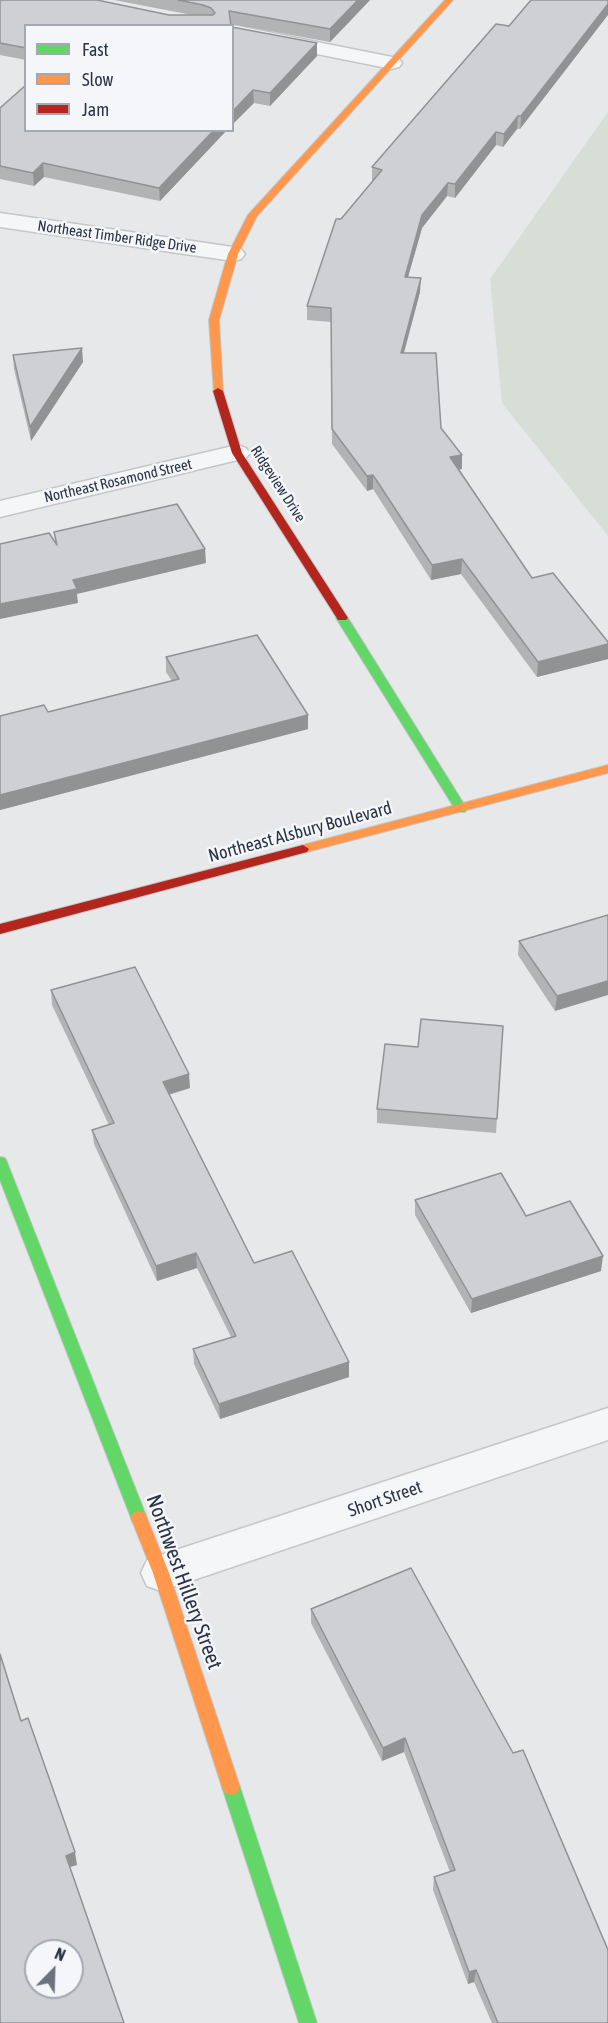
<!DOCTYPE html>
<html>
<head>
<meta charset="utf-8">
<style>
  body { margin:0 }
  #map { position:relative; width:608px; height:2023px; overflow:hidden; background:#e6e8ea; font-family:"Asap Condensed",sans-serif }
  canvas { display:block }
  .legend { position:absolute; left:24px; top:24px; width:210px; height:108px; box-sizing:border-box; background:#f4f6f9; border:2px solid #a4a8b1; margin:0; padding:8px 10px; list-style:none; font-size:18px; color:#2b3445 }
  .legend li { display:flex; align-items:center; gap:12px; height:30px }
  .legend b { width:30px; border:2px solid #a4a8b1 }
  .north { position:absolute; left:24px; top:1939px; width:60px; height:60px; box-sizing:border-box; background:#f4f6f9; border:2px solid #a4a8b1; border-radius:50%; rotate:23deg; font-size:16px; font-weight:700; line-height:24px; text-align:center; color:#2b3445 }
  .north::after { content:''; display:block; margin:auto; width:21px; height:27px; background:#6c737f; clip-path:polygon(50% 0,100% 100%,50% 72%,0 100%) }
</style>
</head>
<body>
<div id="map">
<canvas width="608" height="2023"></canvas>
<ul class="legend">
<li><b style="height:8px;background:#63d668"></b>Fast</li>
<li><b style="height:8px;background:#ff974d"></b>Slow</li>
<li><b style="height:8px;background:#b3261e"></b>Jam</li>
</ul>
<div class="north">N</div>
</div>
<script>
const ctx = document.querySelector('canvas').getContext('2d');
ctx.lineJoin = 'round';
function fillPath(path, color) { ctx.fillStyle = color; ctx.fill(path, 'evenodd'); }
const poly = rows => new Path2D(rows.map(r => 'M' + r).join(''));
function trace(path, color, width, dash) { ctx.strokeStyle = color; ctx.lineWidth = width; ctx.lineCap = dash ? 'butt' : 'round'; ctx.setLineDash(dash || []); ctx.stroke(path); }
function label(font, color, halo, rows, align = 'center') {
  ctx.font = font + ' "Asap Condensed",sans-serif'; ctx.lineWidth = 5; ctx.setLineDash([]); ctx.textBaseline = 'middle'; ctx.strokeStyle = halo; ctx.fillStyle = color; for (const [text, x, y, turn = 0] of rows) {
    ctx.save(); ctx.translate(x, y); ctx.rotate((+turn || 0) * Math.PI / 180); ctx.textAlign = isNaN(turn) ? turn : align; if (halo) ctx.strokeText(text, 0, 0); ctx.fillText(text, 0, 0); ctx.restore();
  }
}
fillPath(poly([
  [608,112,608,536,502,403,490,279]
]), '#d6ded6');
const street = poly([
  [232,25,392,57,399,59,402,63,399,67,392,69,232,37,232,26,230,26,232,25],
  [0,213,233,247,241,249,245,254,241,259,233,261,0,227,0,213],
  [237,445,246,448,250,453,246,458,0,517,0,501,237,445],
  [608,1408,608,1440,161,1591,147,1586,141,1573,147,1560,161,1555,608,1408]
]);
const fast = poly([
  [342,615,348,618,467,809,465,812,457,812,455,809,336,618,342,615],
  [0,1157,5,1158,7,1162,147,1518,145,1523,139,1525,133,1523,131,1518,0,1180,0,1157],
  [231,1779,237,1781,240,1787,317,2023,299,2023,222,1787,225,1781,231,1779]
]);
const slow = poly([
  [445,0,453,0,257,216,238,254,219,320,223,391,218,394,214,393,209,320,228,254,248,215,445,0],
  [608,765,608,773,303,853,297,849,303,845,608,765],
  [139,1511,145,1513,169,1573,240,1787,237,1793,231,1795,225,1793,222,1787,153,1573,131,1518,133,1513,139,1511]
]);
const jam = poly([
  [218,388,223,391,242,453,348,618,346,620,338,620,232,453,213,391,218,388],
  [303,845,309,849,307,852,0,934,0,924,303,845]
]);
trace(street, '#c4c6c8', 3);
trace(fast, '#c4c6c8', 2);
trace(slow, '#c4c6c8', 2);
trace(jam, '#c4c6c8', 2);
fillPath(street, '#f5f6f7');
fillPath(fast, '#63d668');
fillPath(slow, '#ff974d');
fillPath(jam, '#b3261e');
fillPath(poly([
  [0,0,169,15,192,15,114,0,370,0,330,42,231,24,26,26,26,60,0,55],
  [531,0,520,129,517,129,503,147,496,145,455,198,447,196,422,228,408,277,420,292,404,353,441,428,462,455,462,469,459,469,532,578,608,659,537,677,461,574,431,580,373,489,367,491,332,444,331,322,307,320,307,306,341,219,373,181,372,181,372,167,509,26],
  [232,27,317,56,270,106,254,103],
  [0,108,26,130,227,130,160,201,44,177,34,186,0,179],
  [13,355,83,362,31,441,14,369],
  [166,657,308,715,308,729,0,810,0,716,48,712,172,681,166,672],
  [608,915,555,1011,518,955,519,941],
  [51,990,190,1088,169,1095,254,1263,349,1362,349,1377,220,1419,194,1364,193,1349,231,1337,197,1268,157,1281,94,1144,92,1130,109,1125,52,1005],
  [503,1026,496,1133,377,1123,377,1109,418,1047],
  [415,1200,526,1216,601,1271,471,1313,415,1215],
  [411,1568,608,2023,492,2023,474,1982,468,1984,433,1890,434,1877,450,1872,404,1752,382,1761,311,1623,311,1609]
]), '#b1b3b5');
fillPath(poly([
  [358,0,370,0,330,42,330,29],
  [608,4,608,15,520,129,521,116],
  [317,43,317,56,270,106,270,93],
  [253,90,254,103,232,125,232,112],
  [518,116,517,129,503,147,504,134],
  [214,130,227,130,160,201,159,188],
  [496,132,496,145,455,198,455,184],
  [43,163,44,177,34,186,33,173],
  [448,183,447,196,422,228,404,291,405,277,422,215],
  [421,278,420,292,400,367,401,353],
  [82,348,83,362,31,441,30,427],
  [462,455,462,469,449,472,450,457],
  [373,475,373,489,367,491,367,476],
  [205,549,206,563,77,594,78,603,0,619,0,604,73,580],
  [462,559,461,574,431,580,432,565],
  [608,644,608,659,537,677,538,662],
  [308,715,308,729,0,810,0,795],
  [608,981,608,995,555,1011,557,996],
  [189,1074,190,1088,163,1096,163,1082],
  [196,1253,197,1268,157,1281,156,1266],
  [603,1256,601,1271,471,1313,472,1299],
  [349,1362,349,1377,220,1419,219,1404],
  [405,1738,404,1752,382,1761,383,1748],
  [75,1852,77,1865,67,1868,66,1856],
  [476,1970,474,1982,468,1984,469,1972]
]), '#909294');
const building = poly([
  [0,0,97,0,169,15,213,15,215,13,211,8,203,5,178,0,358,0,330,29,229,11,231,26,26,26,26,48,0,43,0,0],
  [531,0,608,0,608,4,521,116,518,116,504,134,496,132,455,184,448,183,422,215,405,277,421,278,401,353,436,353,441,428,462,455,450,457,532,578,553,573,608,642,608,644,538,662,462,559,432,565,373,475,367,476,332,429,331,308,307,306,336,219,341,219,382,170,372,167,496,24,509,26,531,0],
  [232,27,317,43,270,93,253,90,232,112,232,27],
  [26,85,26,130,214,130,159,188,43,163,33,173,0,166,0,108,26,85],
  [82,348,30,427,13,355,82,348],
  [177,504,205,549,73,580,77,589,0,604,0,544,49,533,57,545,54,532,177,504],
  [257,635,308,715,0,795,0,716,44,705,48,712,179,679,166,657,257,635],
  [608,915,608,981,557,996,519,941,608,915],
  [135,967,189,1074,163,1082,254,1263,292,1251,349,1362,219,1404,193,1349,236,1336,196,1253,156,1266,92,1130,114,1123,51,990,135,967],
  [421,1019,503,1026,497,1119,377,1109,385,1044,418,1047,421,1019],
  [501,1173,526,1216,570,1201,603,1256,472,1299,415,1200,501,1173],
  [411,1568,513,1753,523,1750,608,1950,608,2023,498,2023,476,1970,469,1972,434,1877,455,1870,405,1738,383,1748,311,1609,411,1568],
  [0,1654,21,1721,28,1718,75,1852,66,1856,124,2023,0,2023,0,1654],
  [36,1951,72,1951,72,1987,36,1987,36,1951]
]);
fillPath(building, '#ced0d3');
trace(building, '#909294', 1.5);
label('15px', '#2b3445', '#f4f6f9', [
  ["Northeast Timber Ridge Drive",117,237,8],
  ["Northeast Rosamond Street",118,481,-13],
  ["Ridgeview Drive",278,484,57]
]);
label('18px', '#2b3445', '#f4f6f9', [
  ["Northeast Alsbury Boulevard",300,832,-15],
  ["Short Street",385,1499,-19]
]);
label('21px', '#2b3445', '#f4f6f9', [
  ["Northwest Hillery Street",184,1582,70]
]);
</script>
</body>
</html>
